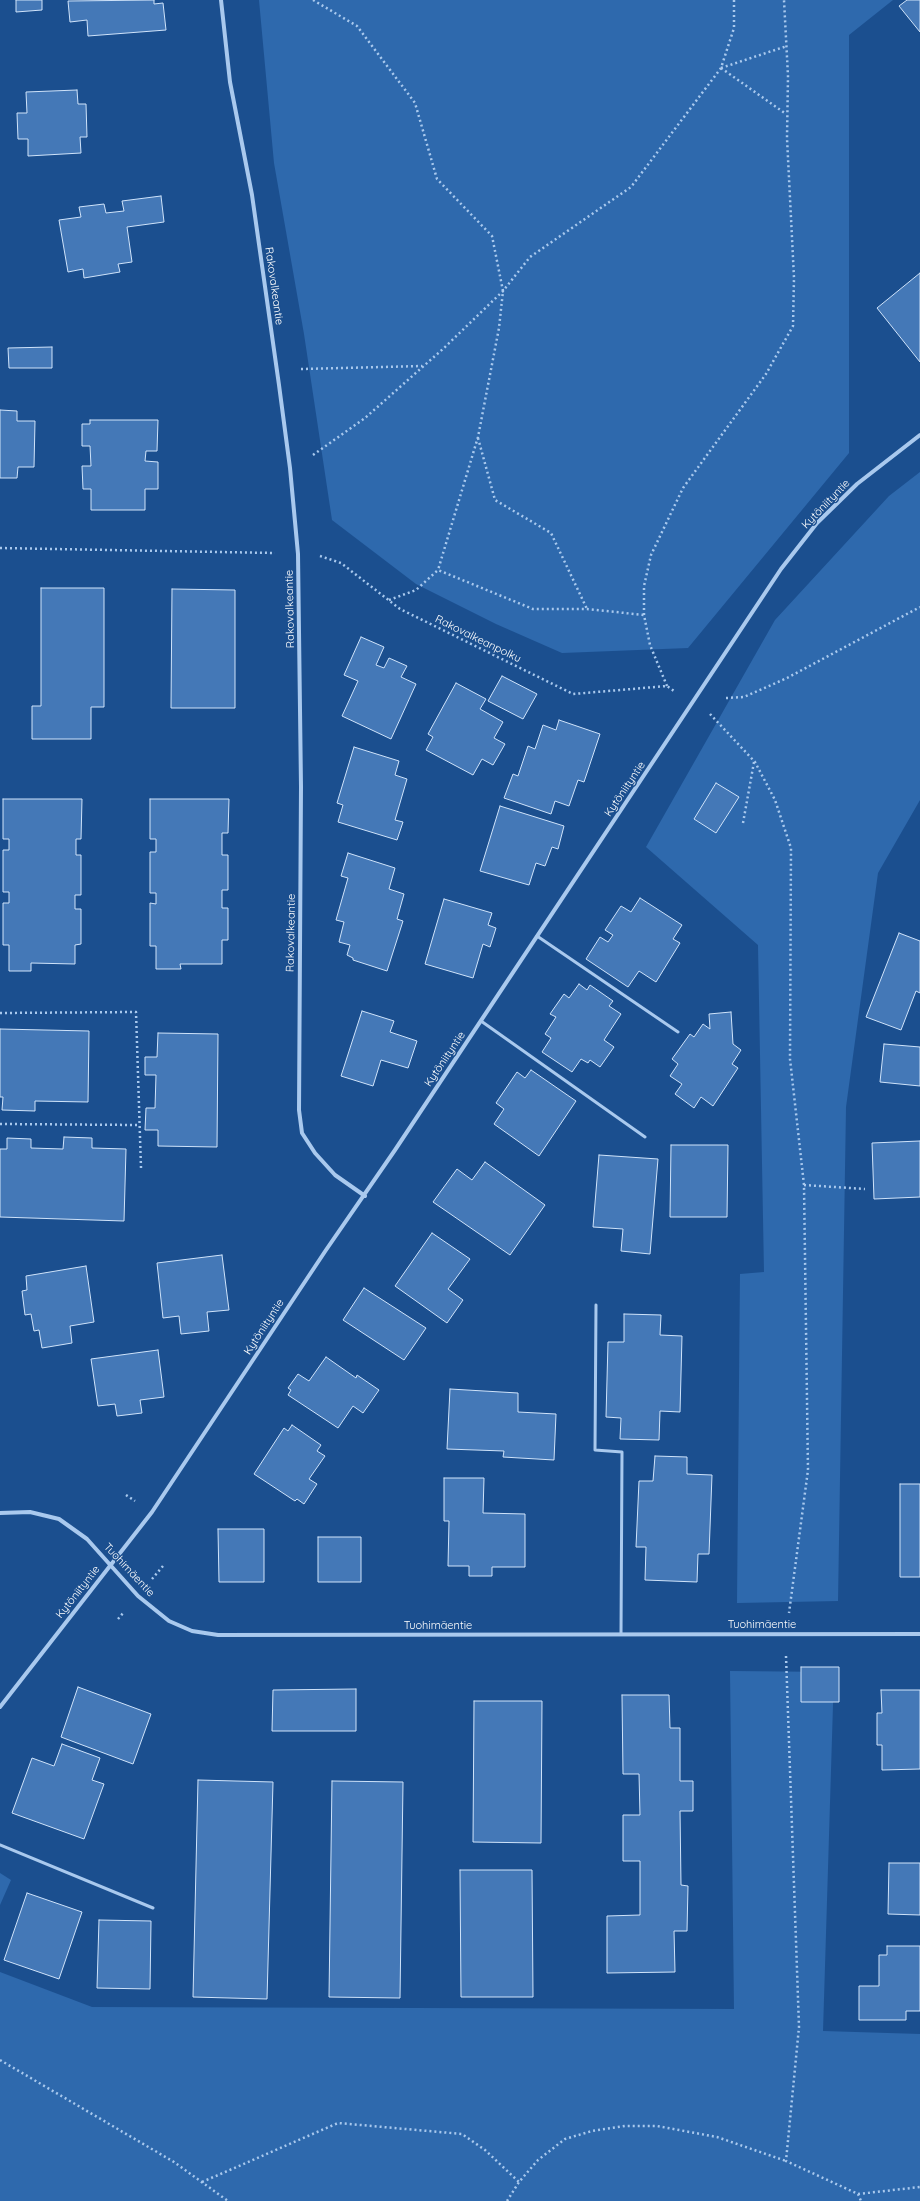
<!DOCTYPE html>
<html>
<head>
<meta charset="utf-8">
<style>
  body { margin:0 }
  canvas { display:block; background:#1b4f8f }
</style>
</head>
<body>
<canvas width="920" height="2201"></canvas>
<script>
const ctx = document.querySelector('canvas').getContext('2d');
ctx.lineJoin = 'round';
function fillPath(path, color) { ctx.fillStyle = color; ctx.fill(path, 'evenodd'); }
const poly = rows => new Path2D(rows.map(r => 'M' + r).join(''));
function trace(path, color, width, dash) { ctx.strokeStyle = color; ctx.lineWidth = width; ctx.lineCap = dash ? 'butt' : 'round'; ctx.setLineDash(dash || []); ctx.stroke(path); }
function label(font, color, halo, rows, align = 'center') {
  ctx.font = font + ' Quicksand,sans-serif'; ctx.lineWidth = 3; ctx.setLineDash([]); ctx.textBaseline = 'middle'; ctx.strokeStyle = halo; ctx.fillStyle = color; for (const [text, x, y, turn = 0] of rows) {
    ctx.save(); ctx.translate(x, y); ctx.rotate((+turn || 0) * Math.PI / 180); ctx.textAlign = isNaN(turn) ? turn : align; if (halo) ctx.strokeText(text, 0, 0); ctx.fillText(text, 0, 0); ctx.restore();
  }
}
fillPath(poly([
  [259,0,893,0,849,35,849,453,688,648,562,653,496,624,416,584,332,520,304,334,274,163],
  [920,472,920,800,878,873,846,1107,838,1601,737,1603,740,1274,764,1272,758,945,646,847,775,620,889,496],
  [730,1671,834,1672,823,2031,920,2034,920,2201,0,2201,0,1972,92,2007,734,2009],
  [0,1873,11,1880,0,1905]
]), '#2e69ad');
const building = poly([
  [16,0,42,0,42,10,16,12,16,0],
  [154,0,154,4,163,3,166,30,88,36,87,20,70,22,68,1,154,0],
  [907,0,920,0,920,32,899,6,907,0],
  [77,90,78,104,86,104,87,137,80,137,81,153,28,156,28,139,18,139,17,113,27,113,26,92,77,90],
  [161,196,164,222,127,227,132,262,118,264,120,272,84,278,83,269,68,272,59,220,81,217,79,207,104,204,106,213,124,211,122,201,161,196],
  [920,273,920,362,877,308,920,273],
  [52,347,52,368,9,368,8,348,52,347],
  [0,410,17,411,17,421,35,421,34,467,18,467,17,478,0,478,0,410],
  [90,420,158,420,157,451,146,451,145,461,158,462,158,489,145,489,145,510,91,510,91,489,83,489,82,466,91,466,90,446,82,446,82,424,90,424,90,420],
  [41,588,104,588,104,707,91,707,91,739,32,739,32,706,41,706,41,588],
  [172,589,235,590,235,708,171,708,172,589],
  [361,637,384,647,376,665,384,668,389,658,407,666,401,677,416,684,391,739,342,716,358,681,344,675,361,637],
  [502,676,537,694,523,719,488,701,502,676],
  [456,683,486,699,480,709,503,722,494,738,505,744,493,765,482,759,473,775,426,750,433,737,428,734,456,683],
  [559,720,600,734,584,782,578,780,569,806,555,801,551,814,504,798,513,774,518,776,528,746,535,749,543,725,556,730,559,720],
  [354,747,399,761,395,775,407,779,395,820,403,822,397,840,338,822,343,805,337,803,354,747],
  [716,783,739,797,716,833,694,819,716,783],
  [3,799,82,799,81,839,76,839,76,855,81,855,81,895,75,895,75,909,81,909,81,944,75,945,75,964,31,963,31,971,9,971,9,945,3,945,3,903,9,903,9,892,3,892,3,850,9,850,9,839,3,839,3,799],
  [150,799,229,799,228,833,222,833,222,855,228,855,228,890,222,890,222,908,228,908,228,940,222,940,222,964,180,964,181,969,156,969,156,946,150,946,150,903,156,904,156,893,150,893,150,852,156,852,156,839,150,839,150,799],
  [500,806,564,826,558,849,552,847,545,866,536,863,529,885,480,871,500,806],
  [348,853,395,868,389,889,404,894,397,919,403,921,387,971,353,960,353,958,347,955,350,945,339,942,344,922,336,920,348,878,341,876,348,853],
  [640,898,682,925,673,939,680,943,656,982,639,971,628,987,586,959,600,937,608,942,613,935,605,930,621,906,631,912,640,898],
  [444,899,492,913,488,925,496,928,490,947,483,944,473,978,425,964,444,899],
  [899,933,920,941,920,993,916,991,901,1030,866,1017,899,933],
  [579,984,587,990,590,985,613,1001,609,1006,621,1014,604,1040,614,1047,600,1067,590,1060,588,1063,581,1059,572,1072,542,1052,551,1038,545,1034,556,1017,550,1014,564,994,569,998,579,984],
  [362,1011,394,1021,390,1032,417,1041,408,1068,381,1060,373,1086,341,1076,362,1011],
  [731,1012,733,1044,741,1050,732,1064,738,1068,713,1106,701,1097,694,1108,675,1094,682,1084,670,1076,678,1064,672,1059,690,1034,694,1037,703,1024,710,1029,709,1014,731,1012],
  [0,1029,89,1031,88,1102,35,1101,35,1111,2,1110,3,1097,0,1097,0,1029],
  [158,1033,218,1034,217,1147,158,1146,158,1130,145,1130,146,1108,155,1108,156,1075,145,1075,145,1057,157,1057,158,1033],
  [884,1044,920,1047,920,1086,880,1082,884,1044],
  [531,1070,576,1101,539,1156,494,1124,504,1109,496,1103,517,1072,525,1078,531,1070],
  [64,1137,92,1138,92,1148,126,1149,124,1221,0,1217,0,1149,7,1149,7,1138,31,1139,31,1148,63,1149,64,1137],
  [920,1141,920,1197,874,1199,872,1143,920,1141],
  [671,1145,728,1145,727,1217,670,1217,671,1145],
  [599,1155,658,1159,650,1254,621,1251,623,1229,593,1227,599,1155],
  [485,1162,545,1205,510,1255,433,1202,457,1169,472,1180,485,1162],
  [432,1233,470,1259,448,1289,463,1300,447,1323,395,1286,432,1233],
  [222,1255,229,1310,207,1312,209,1331,181,1334,179,1316,163,1318,157,1263,222,1255],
  [86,1266,94,1322,70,1326,72,1343,42,1348,39,1330,34,1331,31,1314,25,1315,22,1291,27,1290,26,1276,86,1266],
  [364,1288,426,1328,404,1360,343,1320,364,1288],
  [624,1314,661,1315,660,1335,682,1336,680,1412,660,1411,659,1440,620,1439,621,1418,606,1417,608,1342,624,1342,624,1314],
  [158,1350,164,1397,140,1400,142,1413,117,1416,115,1404,98,1406,91,1359,158,1350],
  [326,1357,356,1378,357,1375,379,1390,363,1413,353,1406,338,1428,288,1395,291,1390,288,1388,298,1374,309,1381,326,1357],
  [450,1389,518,1393,518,1412,556,1414,554,1460,503,1457,504,1451,447,1449,450,1389],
  [292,1425,321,1445,317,1451,325,1456,309,1479,317,1484,304,1504,297,1499,295,1501,254,1474,284,1428,288,1431,292,1425],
  [655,1456,687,1457,687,1474,712,1475,709,1554,698,1554,697,1582,645,1580,646,1547,636,1547,639,1481,653,1481,655,1456],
  [444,1478,484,1478,483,1513,525,1514,525,1567,492,1567,492,1576,469,1576,469,1566,448,1566,449,1521,444,1521,444,1478],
  [900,1484,920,1484,920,1577,900,1577,900,1484],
  [218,1529,264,1529,264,1582,219,1582,218,1529],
  [318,1537,361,1537,361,1582,318,1582,318,1537],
  [801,1667,839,1667,839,1702,801,1702,801,1667],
  [78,1687,151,1714,133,1764,61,1737,78,1687],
  [356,1689,356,1731,272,1731,273,1690,356,1689],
  [881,1690,920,1690,920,1769,882,1770,882,1745,877,1745,877,1713,882,1713,881,1690],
  [622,1695,669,1695,670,1728,680,1728,680,1781,693,1781,693,1811,680,1811,681,1885,688,1886,687,1931,674,1931,675,1972,607,1973,607,1916,640,1915,640,1861,623,1861,623,1815,640,1815,639,1774,623,1774,622,1695],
  [474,1701,542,1701,541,1843,473,1842,474,1701],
  [62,1744,100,1758,92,1780,104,1784,84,1839,12,1813,32,1758,54,1766,62,1744],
  [198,1780,273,1782,267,1999,193,1997,198,1780],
  [332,1781,403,1782,400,1998,329,1997,332,1781],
  [889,1863,920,1863,920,1915,888,1914,889,1863],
  [460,1870,532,1870,533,1997,461,1997,460,1870],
  [27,1893,82,1912,59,1979,4,1960,27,1893],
  [99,1920,151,1921,150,1989,97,1988,99,1920],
  [887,1946,920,1946,920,2011,906,2011,906,2020,859,2020,859,1986,879,1986,879,1955,887,1955,887,1946]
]);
fillPath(building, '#4478b7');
trace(building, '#cfe3fa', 1);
trace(poly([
  [313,0,357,26,415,103,437,179,492,236,503,291,499,328,478,437,438,570],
  [721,68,786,114],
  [721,68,787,46],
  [301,369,422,366],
  [478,438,495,500,551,533,587,609],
  [313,455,365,418,444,348,503,291,530,257,631,187,721,68,734,28,734,0],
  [0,548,275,553],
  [320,556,341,563,400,609,573,694,667,686,674,691],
  [389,600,416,590,438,570,533,609,587,609,644,615],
  [667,686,650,645,644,615,644,586,651,555,683,488,766,374,793,326,794,278,787,138,788,76,784,0],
  [726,698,744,697,787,678,920,607],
  [710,714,755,762,775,800,791,848,790,1059,804,1185,808,1470,789,1613],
  [743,823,754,762],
  [0,1013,136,1012,141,1168],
  [0,1124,139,1125],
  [804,1185,865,1189],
  [126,1495,135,1501],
  [152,1579,163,1566],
  [118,1619,124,1612],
  [786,1656,799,2027,786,2161,858,2194,861,2201],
  [0,2060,174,2162,228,2201],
  [202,2182,338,2123,462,2134,485,2150,519,2182],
  [858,2194,920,2187],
  [507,2201,519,2182,538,2160,565,2139,592,2131,625,2126,657,2126,717,2137,786,2161]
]), '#a9c9ee', 2.5, [2, 3]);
trace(poly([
  [537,936,678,1032],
  [481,1021,645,1137],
  [596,1305,595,1450,622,1452,621,1634],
  [0,1845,153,1908]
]), '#a9c9ee', 3);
trace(poly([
  [221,0,230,82,252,195,279,385,290,468,298,554,301,787,299,1110,302,1133,315,1153,335,1175,365,1196],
  [0,1513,30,1512,59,1519,87,1539,138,1596,169,1621,192,1631,218,1635,920,1634],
  [0,1707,152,1512,326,1250,395,1150,781,569,817,523,857,484,920,435]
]), '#a9c9ee', 4);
label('11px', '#fff', '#1b4f8f', [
  ["Rakovalkeantie",274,286,82],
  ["Kytöniityntie",826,504,-46],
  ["Rakovalkeantie",290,609,-91],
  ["Rakovalkeanpolku",478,639,26],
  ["Kytöniityntie",625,789,-56],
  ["Rakovalkeantie",291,933,-89],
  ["Kytöniityntie",445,1059,-56],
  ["Kytöniityntie",264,1327,-57],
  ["Tuohimäentie",129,1570,47],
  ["Kytöniityntie",78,1592,-52],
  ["Tuohimäentie",762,1625],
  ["Tuohimäentie",438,1626]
]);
</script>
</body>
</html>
